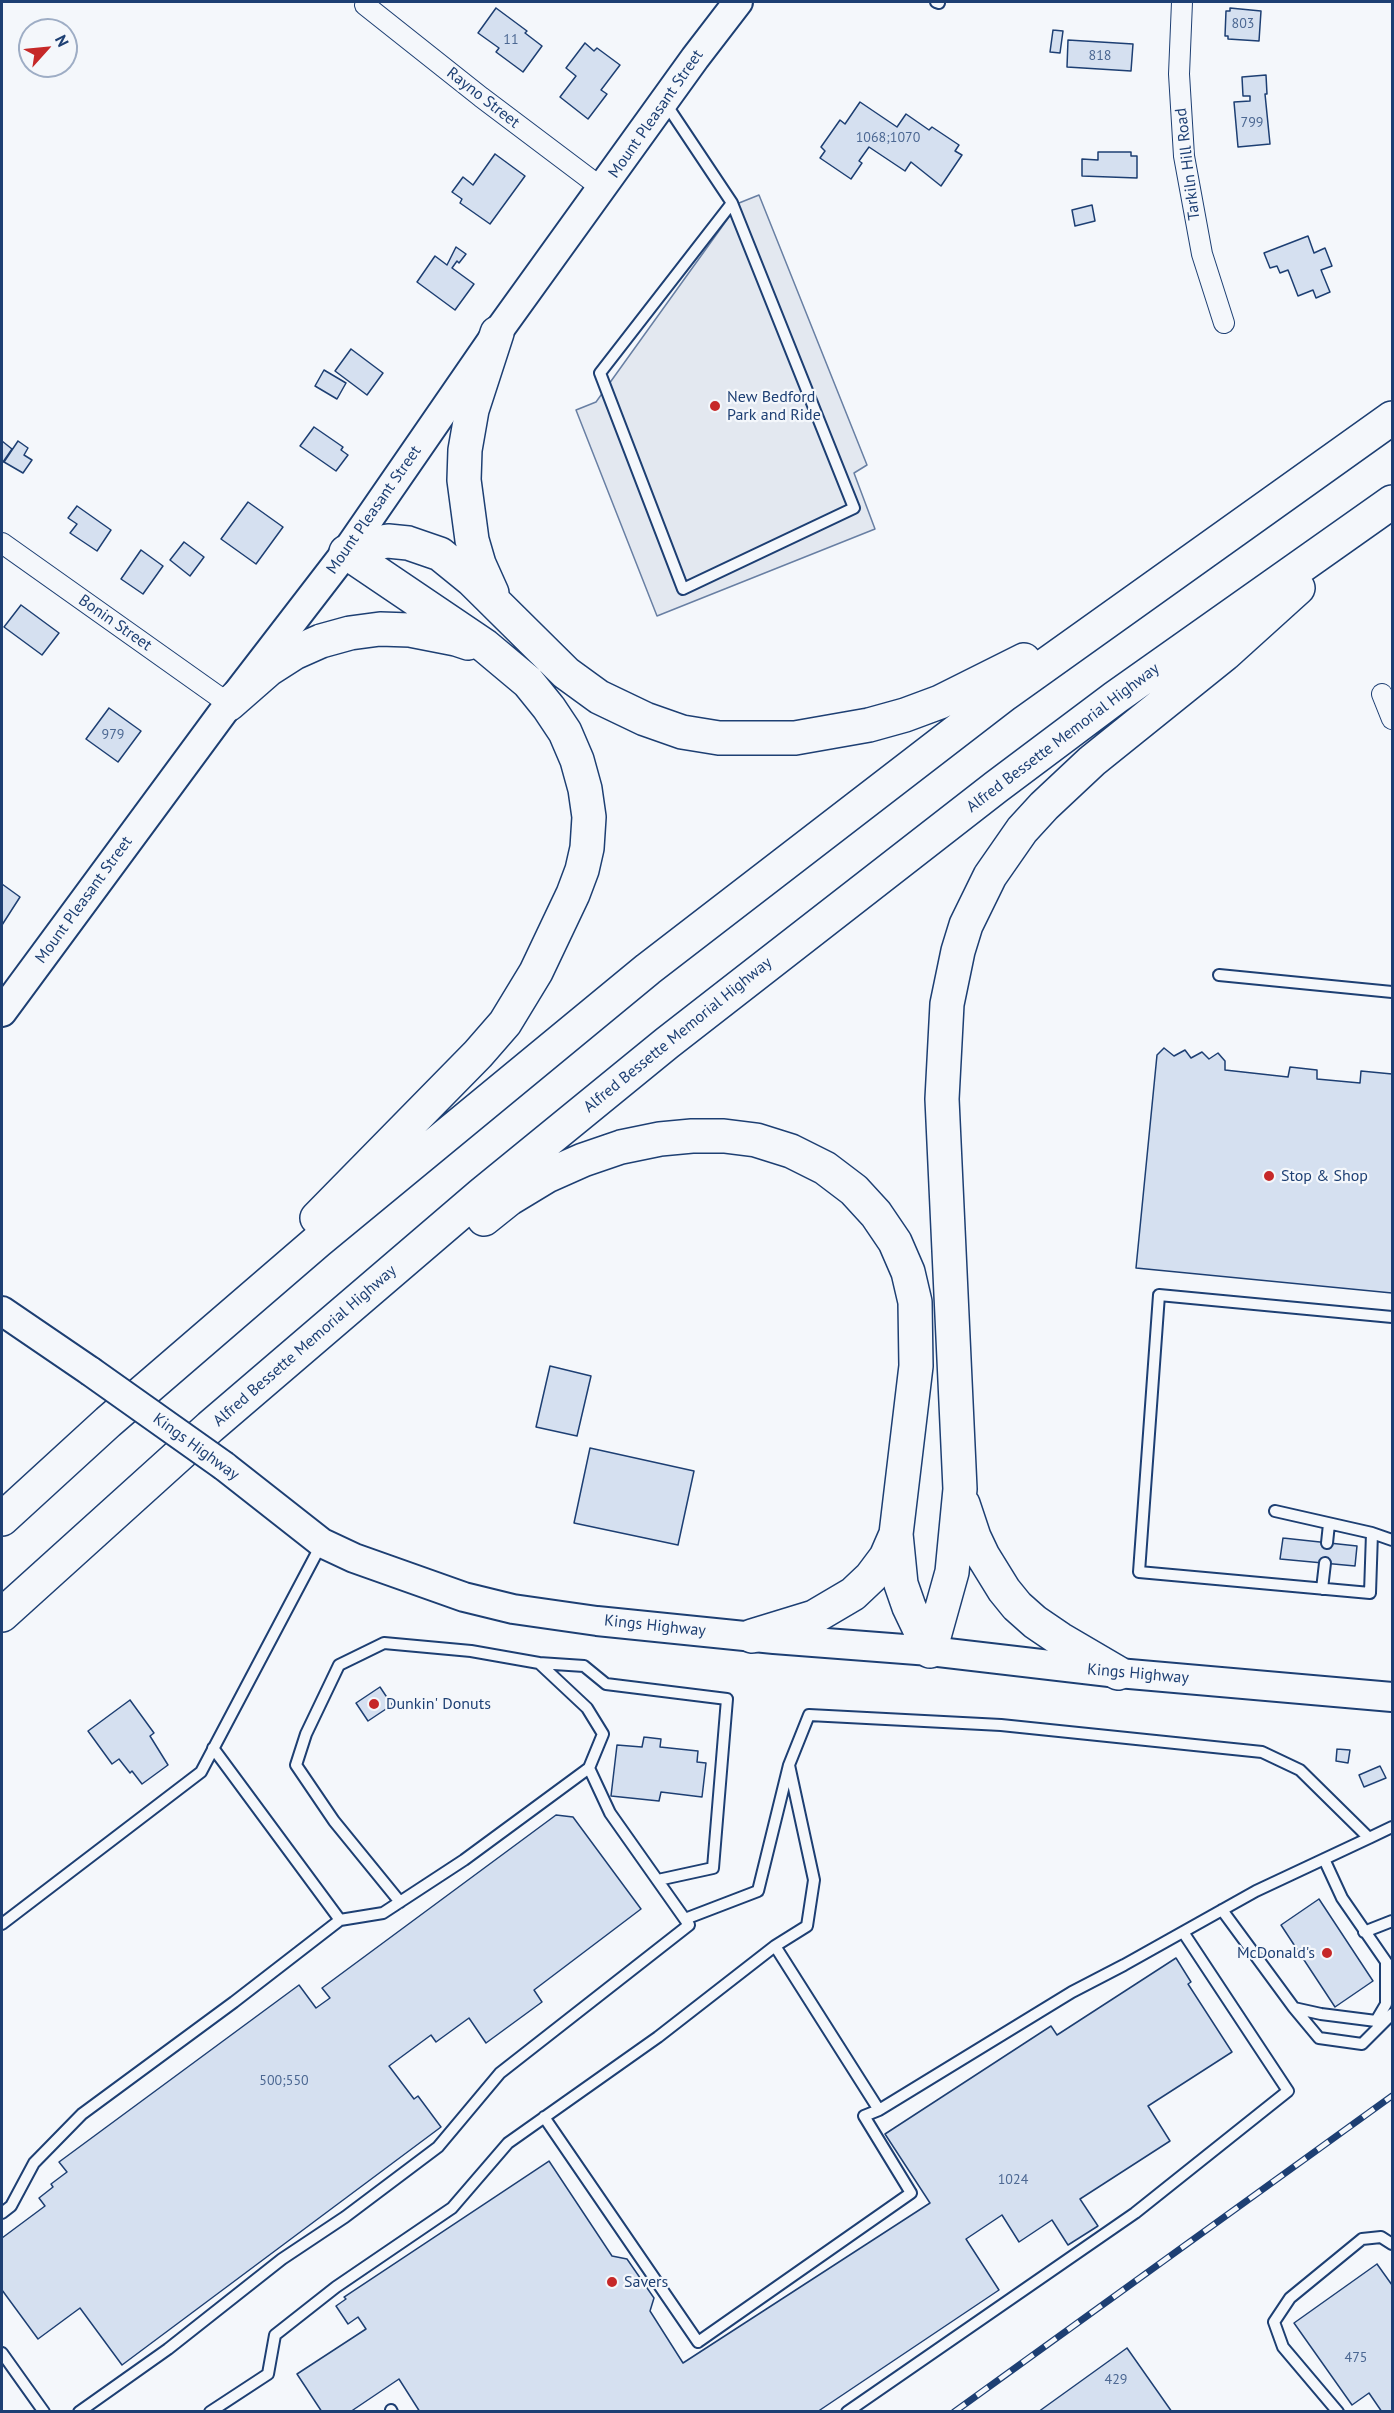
<!DOCTYPE html>
<html>
<head>
<meta charset="utf-8">
<style>
  body { margin:0 }
  #map { position:relative; width:1394px; height:2413px; overflow:hidden; background:#f4f7fb; font-family:"PT Sans",sans-serif }
  canvas { display:block }
  .frame { position:absolute; inset:0; border:3px solid #1d3f73; pointer-events:none }
  .north { position:absolute; left:18px; top:18px; width:60px; height:60px; box-sizing:border-box; background:#f4f7fb; border:2px solid #9eadc5; border-radius:50%; rotate:63deg; font-size:16px; font-weight:700; line-height:24px; text-align:center; color:#1d3f73 }
  .north::after { content:''; display:block; margin:auto; width:21px; height:27px; background:#c62828; clip-path:polygon(50% 0,100% 100%,50% 72%,0 100%) }
</style>
</head>
<body>
<div id="map">
<canvas width="1394" height="2413"></canvas>
<div class="frame"></div>
<div class="north">N</div>
</div>
<script>
const ctx = document.querySelector('canvas').getContext('2d');
ctx.lineJoin = 'round';
function fillPath(path, color) { ctx.fillStyle = color; ctx.fill(path, 'evenodd'); }
const poly = rows => new Path2D(rows.map(r => 'M' + r).join(''));
function trace(path, color, width, dash) { ctx.strokeStyle = color; ctx.lineWidth = width; ctx.lineCap = dash ? 'butt' : 'round'; ctx.setLineDash(dash || []); ctx.stroke(path); }
function label(font, color, halo, rows, align = 'center') {
  ctx.font = font + ' "PT Sans",sans-serif'; ctx.lineWidth = 4.5; ctx.setLineDash([]); ctx.textBaseline = 'middle'; ctx.strokeStyle = halo; ctx.fillStyle = color; for (const [text, x, y, turn = 0] of rows) {
    ctx.save(); ctx.translate(x, y); ctx.rotate((+turn || 0) * Math.PI / 180); ctx.textAlign = isNaN(turn) ? turn : align; if (halo) ctx.strokeText(text, 0, 0); ctx.fillText(text, 0, 0); ctx.restore();
  }
}
const parking = poly([
  [759,195,867,465,854,473,875,529,657,616,576,410,596,402,739,203,759,195]
]);
fillPath(parking, '#e3e8f0');
trace(parking, '#687fa3', 1.5);
const building = poly([
  [496,8,527,31,525,33,542,46,523,72,496,52,499,48,478,33,496,8],
  [1230,8,1261,11,1259,41,1228,39,1228,36,1225,36,1226,11,1230,11,1230,8],
  [1053,30,1063,31,1060,53,1050,52,1053,30],
  [1068,40,1133,44,1131,71,1067,67,1068,40],
  [585,43,594,51,597,48,620,65,601,90,607,94,588,119,560,97,576,76,566,68,585,43],
  [1266,75,1267,94,1265,94,1270,144,1238,147,1234,102,1250,101,1250,96,1243,96,1242,77,1266,75],
  [860,102,897,127,906,114,929,130,932,127,959,145,955,151,962,155,941,186,911,162,905,171,869,147,859,161,862,163,851,179,820,158,825,151,821,147,840,120,845,124,860,102],
  [1098,152,1131,152,1131,156,1137,156,1137,178,1082,176,1082,159,1098,160,1098,152],
  [495,154,525,176,490,224,460,203,462,199,452,192,463,177,473,185,495,154],
  [1092,205,1095,221,1075,226,1072,210,1092,205],
  [1308,236,1314,253,1325,248,1332,266,1321,270,1330,292,1316,298,1313,290,1298,296,1288,270,1280,273,1277,266,1270,268,1264,253,1308,236],
  [456,247,466,254,459,263,457,261,452,268,474,284,455,310,417,282,435,256,447,265,456,247],
  [351,349,383,373,367,395,335,371,351,349],
  [324,370,346,383,337,399,315,386,324,370],
  [314,427,343,447,341,450,348,455,336,471,300,446,314,427],
  [2,441,12,449,3,462,2,461,2,441],
  [18,441,28,448,24,455,32,460,23,473,4,462,18,441],
  [248,502,283,527,256,564,221,539,248,502],
  [77,506,111,530,97,551,70,533,77,524,68,518,77,506],
  [184,542,204,557,190,576,170,560,184,542],
  [141,550,163,566,143,594,121,579,141,550],
  [21,605,59,633,42,655,4,627,21,605],
  [109,708,141,731,118,762,86,739,109,708],
  [2,884,20,897,2,925,2,884],
  [1164,1048,1174,1056,1185,1050,1191,1058,1202,1052,1209,1059,1218,1053,1225,1061,1225,1070,1288,1077,1290,1067,1317,1070,1317,1079,1360,1083,1361,1071,1392,1074,1392,1293,1136,1268,1157,1055,1164,1048],
  [550,1366,591,1376,577,1436,536,1427,550,1366],
  [590,1448,694,1471,678,1545,574,1523,590,1448],
  [1283,1538,1357,1546,1355,1566,1280,1559,1283,1538],
  [380,1687,392,1705,368,1721,356,1703,380,1687],
  [130,1700,154,1733,150,1736,168,1765,142,1784,132,1771,130,1773,119,1759,112,1764,88,1731,130,1700],
  [644,1737,661,1739,660,1747,698,1751,697,1762,706,1763,702,1797,661,1792,659,1801,611,1796,617,1745,642,1747,644,1737],
  [1337,1749,1350,1750,1348,1763,1336,1761,1337,1749],
  [1380,1766,1386,1778,1364,1787,1359,1775,1380,1766],
  [556,1815,573,1817,641,1909,534,1990,542,2002,486,2043,469,2018,436,2042,431,2035,389,2066,414,2099,418,2096,441,2127,122,2365,80,2308,38,2339,2,2290,2,2238,45,2206,39,2198,53,2187,51,2184,67,2172,59,2162,299,1985,316,2008,330,1998,322,1988,556,1815],
  [1319,1899,1373,1981,1335,2007,1281,1925,1319,1899],
  [1176,1958,1191,1982,1188,1984,1232,2052,1148,2106,1170,2141,1080,2199,1098,2226,1068,2245,1052,2220,1019,2242,1002,2215,966,2239,999,2290,817,2412,420,2412,399,2379,350,2412,322,2412,297,2374,366,2329,358,2317,348,2324,336,2306,346,2299,344,2297,549,2161,612,2256,627,2259,654,2298,650,2311,683,2363,930,2203,885,2134,1051,2026,1057,2035,1176,1958],
  [1377,2264,1392,2285,1392,2412,1382,2412,1369,2393,1352,2405,1294,2323,1377,2264],
  [1127,2348,1172,2412,1038,2412,1127,2348]
]);
fillPath(building, '#d5e0f0');
trace(building, '#1d3f73', 1.5);
const lane = poly([
  [936,2,939,3],
  [666,104,732,203,600,373,683,589,854,508,732,203],
  [1219,975,1392,992],
  [1392,1317,1159,1295,1139,1572,1370,1593,1372,1533,1392,1540],
  [1275,1511,1372,1533],
  [1327,1543,1329,1524],
  [1322,1589,1325,1563],
  [539,1663,584,1666,606,1684,727,1699,713,1868,658,1880],
  [213,1748,340,1920],
  [789,1765,814,1880,807,1926,775,1946,879,2110,1072,1992,1124,1965,1256,1891,1369,1838],
  [1324,1859,1342,1898,1389,1966],
  [1222,1910,1294,2008,1321,2014,1376,2021,1386,2004,1386,1962],
  [685,1919,758,1891,789,1765,809,1715,1001,1725,1262,1752,1300,1770,1369,1838,1392,1827],
  [2,1924,201,1772,322,1543],
  [1364,1932,1392,1921],
  [1294,2008,1319,2038,1362,2044,1392,2014],
  [544,2117,698,2342,911,2193,864,2116,879,2110],
  [2,2213,11,2206,34,2163,82,2114,234,2002,340,1920,383,1913,464,1860,589,1768,603,1734,587,1708,539,1663,471,1651,384,1643,339,1665,306,1734,296,1765,334,1821,400,1902],
  [2,2353,44,2412],
  [391,2410,392,2412],
  [79,2412,168,2349,282,2259,345,2217,438,2147,500,2073,689,1925,610,1813,589,1768],
  [210,2412,268,2374,275,2335,336,2287,452,2208,508,2143,658,2037,775,1946],
  [847,2412,1135,2213,1288,2091,1183,1932],
  [1338,2412,1283,2347,1274,2322,1290,2298,1362,2239,1381,2237,1392,2244]
]);
const street = poly([
  [367,2,365,5,481,97,603,189],
  [1182,2,1179,74,1184,156,1202,254,1224,323],
  [2,543,229,704],
  [1382,694,1392,719]
]);
const secondary = poly([
  [2,1012,229,704,346,552,497,333,695,58,738,2],
  [2,1311,90,1371],
  [224,1466,322,1543,354,1558,464,1597,513,1609,597,1621,774,1639,930,1651,1118,1673,1392,1697]
]);
const highway = poly([
  [346,552,369,544,388,541,408,543,440,554,472,580,566,673,599,697,645,719,682,732,719,738,795,738,869,725,905,715,940,702,1024,660],
  [492,593,479,564,472,540,464,480,465,450,472,410,497,333],
  [229,704,269,669,294,653,321,641,350,633,380,629,410,630,456,639,468,643],
  [317,1218,478,1054,505,1023,536,972,573,894,582,870,587,848,589,817,585,789,577,760,565,732,549,708,528,682,485,646,346,552],
  [484,1219,509,1199,547,1176,583,1160,621,1147,660,1139,692,1136,724,1136,756,1140,791,1151,825,1168,854,1190,876,1214,895,1242,908,1272,915,1302,916,1366,896,1534,901,1584,909,1607,930,1651],
  [963,1504,974,1537,983,1556,1004,1590,1017,1606,1035,1622,1060,1639,1118,1673],
  [2,1519,108,1422,318,1241,648,969,1005,694,1392,418],
  [2,1615,210,1427,482,1194,667,1043,996,787,1116,697,1392,502],
  [752,1636,814,1617,853,1594,871,1577,886,1557,896,1534],
  [930,1651,952,1572,960,1489,942,1099,947,1004,958,951,966,925,990,876,1022,830,1044,806,1092,761,1225,654,1298,588]
]);
trace(lane, '#1d3f73', 14);
trace(street, '#1d3f73', 22);
trace(secondary, '#1d3f73', 32);
trace(highway, '#1d3f73', 36);
trace(lane, '#f4f7fb', 10);
trace(street, '#f4f7fb', 20);
trace(secondary, '#f4f7fb', 28);
trace(highway, '#f4f7fb', 33);
const rail = poly([
  [954,2412,1392,2096]
]);
trace(rail, '#1d3f73', 7);
trace(rail, '#f4f7fb', 4.5, [14]);
const secondaryBridge = poly([
  [90,1371,224,1466]
]);
trace(secondaryBridge, '#1d3f73', 32, []);
trace(secondaryBridge, '#f4f7fb', 28);
for (const [x, y, r, color] of [
  [715,406,6,"#c62828"],
  [1269,1176,6,"#c62828"],
  [374,1704,6,"#c62828"],
  [1327,1953,6,"#c62828"],
  [612,2282,6,"#c62828"]
]) { const dot = new Path2D(); dot.arc(x, y, r, 0, 2 * Math.PI); ctx.fillStyle = color; ctx.fill(dot); trace(dot, '#f4f7fb', 2); }
label('14px', '#4b6792', null, [
  ["803",1243,24],
  ["11",511,40],
  ["818",1100,56],
  ["799",1252,123],
  ["1068;1070",888,138],
  ["979",113,735],
  ["500;550",284,2081],
  ["1024",1013,2180],
  ["475",1356,2358],
  ["429",1116,2380]
]);
label('16px', '#1d3f73', '#f4f7fb', [
  ["Rayno Street",483,98,38],
  ["Mount Pleasant Street",656,114,-55],
  ["Tarkiln Hill Road",1188,164,-97],
  ["Mount Pleasant Street",374,510,-55],
  ["Bonin Street",115,623,35],
  ["Alfred Bessette Memorial Highway",1063,738,-37],
  ["Mount Pleasant Street",84,900,-54],
  ["Alfred Bessette Memorial Highway",678,1035,-39],
  ["Alfred Bessette Memorial Highway",305,1346,-41],
  ["Kings Highway",196,1447,36],
  ["Kings Highway",655,1626,6],
  ["Kings Highway",1138,1674,5]
]);
label('16px', '#1d3f73', '#f4f7fb', [
  ["New Bedford",727,397],
  ["Park and Ride",727,415],
  ["Stop & Shop",1281,1176],
  ["Dunkin' Donuts",386,1704],
  ["McDonald's",1315,1953,"right"],
  ["Savers",624,2282]
], 'left');
</script>
</body>
</html>
